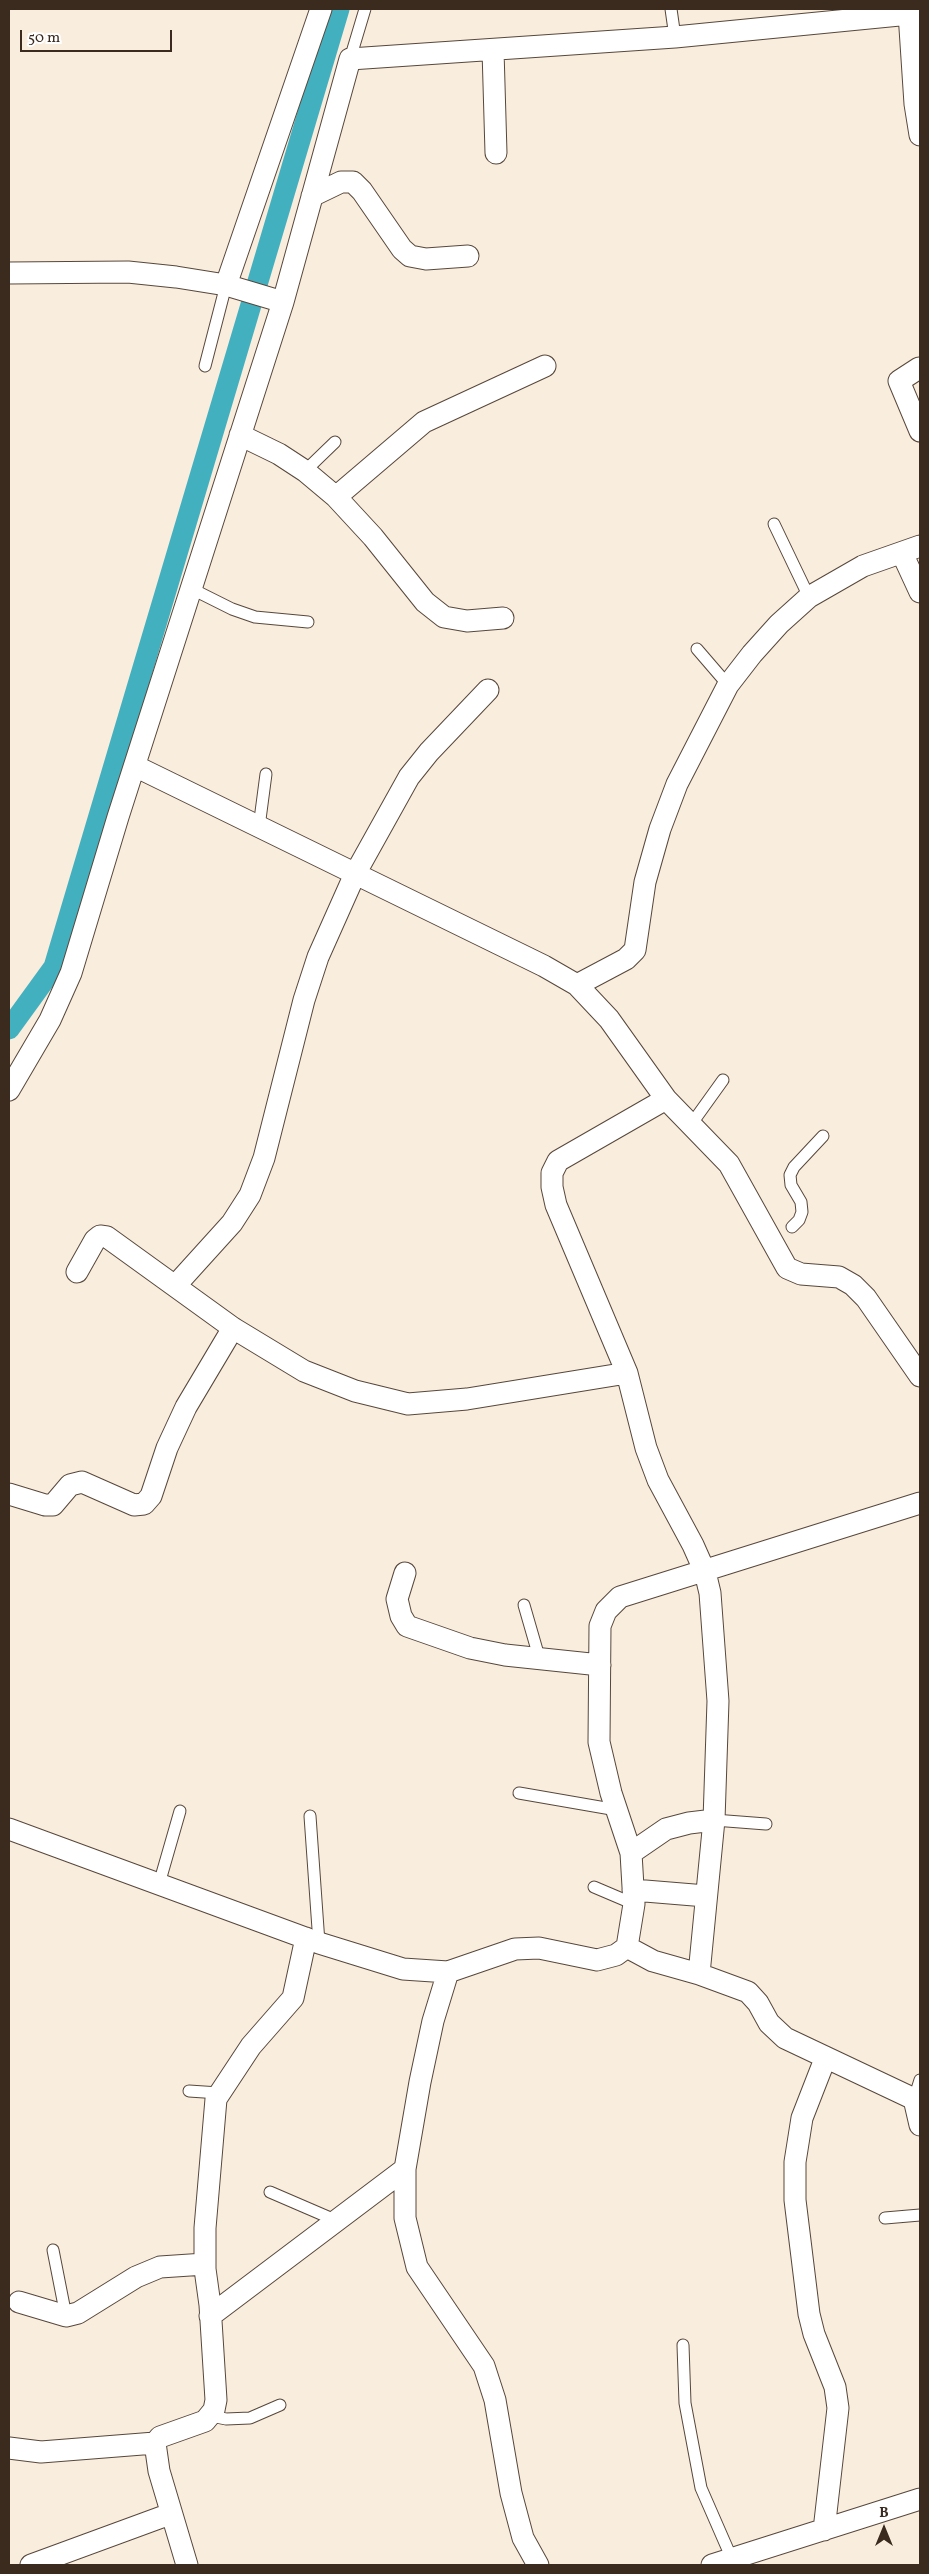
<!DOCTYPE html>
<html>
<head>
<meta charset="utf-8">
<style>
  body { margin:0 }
  #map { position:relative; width:929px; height:2574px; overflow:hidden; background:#f9eddd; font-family:Vollkorn,serif }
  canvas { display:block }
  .frame { position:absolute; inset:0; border:10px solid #3b2a1e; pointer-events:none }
  .north { position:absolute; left:859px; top:2504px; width:50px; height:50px; -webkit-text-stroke:4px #fff; paint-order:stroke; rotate:0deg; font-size:14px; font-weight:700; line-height:20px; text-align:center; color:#3b2a1e }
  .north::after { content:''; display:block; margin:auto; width:18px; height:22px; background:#3b2a1e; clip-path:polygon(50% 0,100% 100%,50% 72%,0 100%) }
  .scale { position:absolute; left:20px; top:30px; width:152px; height:22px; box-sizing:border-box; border:2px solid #3b2a1e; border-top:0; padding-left:6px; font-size:15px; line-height:18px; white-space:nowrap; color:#3b2a1e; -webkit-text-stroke:4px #fff; paint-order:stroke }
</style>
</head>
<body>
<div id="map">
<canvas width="929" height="2574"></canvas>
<div class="frame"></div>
<div class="north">B</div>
<div class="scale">50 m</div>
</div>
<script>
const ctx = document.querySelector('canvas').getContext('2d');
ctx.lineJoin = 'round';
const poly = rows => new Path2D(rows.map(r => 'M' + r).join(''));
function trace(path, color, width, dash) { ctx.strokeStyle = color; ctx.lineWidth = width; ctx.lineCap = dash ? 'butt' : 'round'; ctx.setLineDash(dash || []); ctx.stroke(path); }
trace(poly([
  [9,1029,54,967,339,9]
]), '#43b0c0', 21);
const lane = poly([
  [671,9,675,37],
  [350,59,365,9],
  [205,366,226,285],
  [305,471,335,442],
  [774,524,809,597],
  [192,589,232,609,255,617,308,622],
  [697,649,728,685],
  [259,827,266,774],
  [690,1126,723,1080],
  [792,1227,799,1220,802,1212,801,1202,791,1185,790,1175,794,1167,823,1136],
  [524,1605,539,1657],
  [519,1793,617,1810],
  [310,1816,319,1943],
  [714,1820,766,1824],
  [159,1884,180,1811],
  [594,1887,634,1904],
  [189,2091,219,2093],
  [914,2099,920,2080],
  [270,2192,335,2220],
  [885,2218,920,2215],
  [53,2250,66,2316],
  [683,2345,685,2403,701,2488,732,2559],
  [211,2416,226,2419,250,2418,280,2405]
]);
const street = poly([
  [909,13,915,104,920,135],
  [493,50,496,153],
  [312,196,341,182,353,182,362,191,402,249,410,256,426,259,468,256],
  [9,273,128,272,176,277,226,285,283,302],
  [226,285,321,9],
  [919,368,899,381,920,431],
  [240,435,279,454,305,471,336,497,373,537,425,602,444,617,467,621,503,618],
  [336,497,424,422,545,366],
  [902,553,920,592],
  [135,766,544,966,577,985,609,1019,666,1099,729,1164,787,1268,801,1274,839,1277,853,1285,866,1298,920,1376],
  [577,985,626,959,635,950,645,882,660,829,677,784,728,685,752,654,779,624,809,597,863,566,920,546],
  [9,1090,50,1020,71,973,118,817,283,302,350,59,675,37,920,13],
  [666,1099,558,1161,552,1173,552,1187,556,1205,627,1373,646,1448,658,1480,693,1545,705,1572,710,1593,718,1701,714,1820,699,1974],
  [77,1272,95,1240,100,1236,107,1237,233,1328,304,1371,355,1391,408,1404,467,1399,627,1373],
  [175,1286,232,1223,250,1195,264,1158,304,1000,318,957,355,874,409,777,429,752,488,690],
  [9,1494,45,1505,53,1505,70,1485,82,1482,134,1505,144,1504,151,1496,167,1448,186,1407,233,1328],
  [405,1573,397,1599,401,1616,407,1626,470,1648,505,1655,600,1665],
  [9,1829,319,1943,403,1969,448,1972,515,1949,539,1948,597,1960,616,1955,627,1947,634,1904,631,1853,611,1793,599,1742,600,1626,606,1611,620,1597,920,1503],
  [631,1853,666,1829,689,1823,714,1820],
  [633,1890,706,1896],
  [627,1947,653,1961,699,1974,748,1992,758,2003,769,2023,785,2038,914,2099,920,2125],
  [448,1972,433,2021,420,2082,405,2169,405,2218,417,2267,484,2366,495,2400,511,2493,523,2538,538,2565],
  [19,2302,66,2316,78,2313,136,2277,160,2267,205,2264],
  [210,2316,405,2169],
  [9,2448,41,2452,155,2443],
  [824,2530,838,2408,835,2387,814,2334,809,2314,795,2200,795,2162,802,2118,825,2059],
  [31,2565,170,2514],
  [187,2565,159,2471,155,2443,160,2437,205,2421,214,2410,216,2400,210,2305,205,2269,205,2228,216,2099,251,2046,293,1998,306,1938],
  [712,2565,920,2499]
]);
trace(lane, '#58473b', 13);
trace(street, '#58473b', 23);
trace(lane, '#fff', 11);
trace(street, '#fff', 21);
</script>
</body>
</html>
